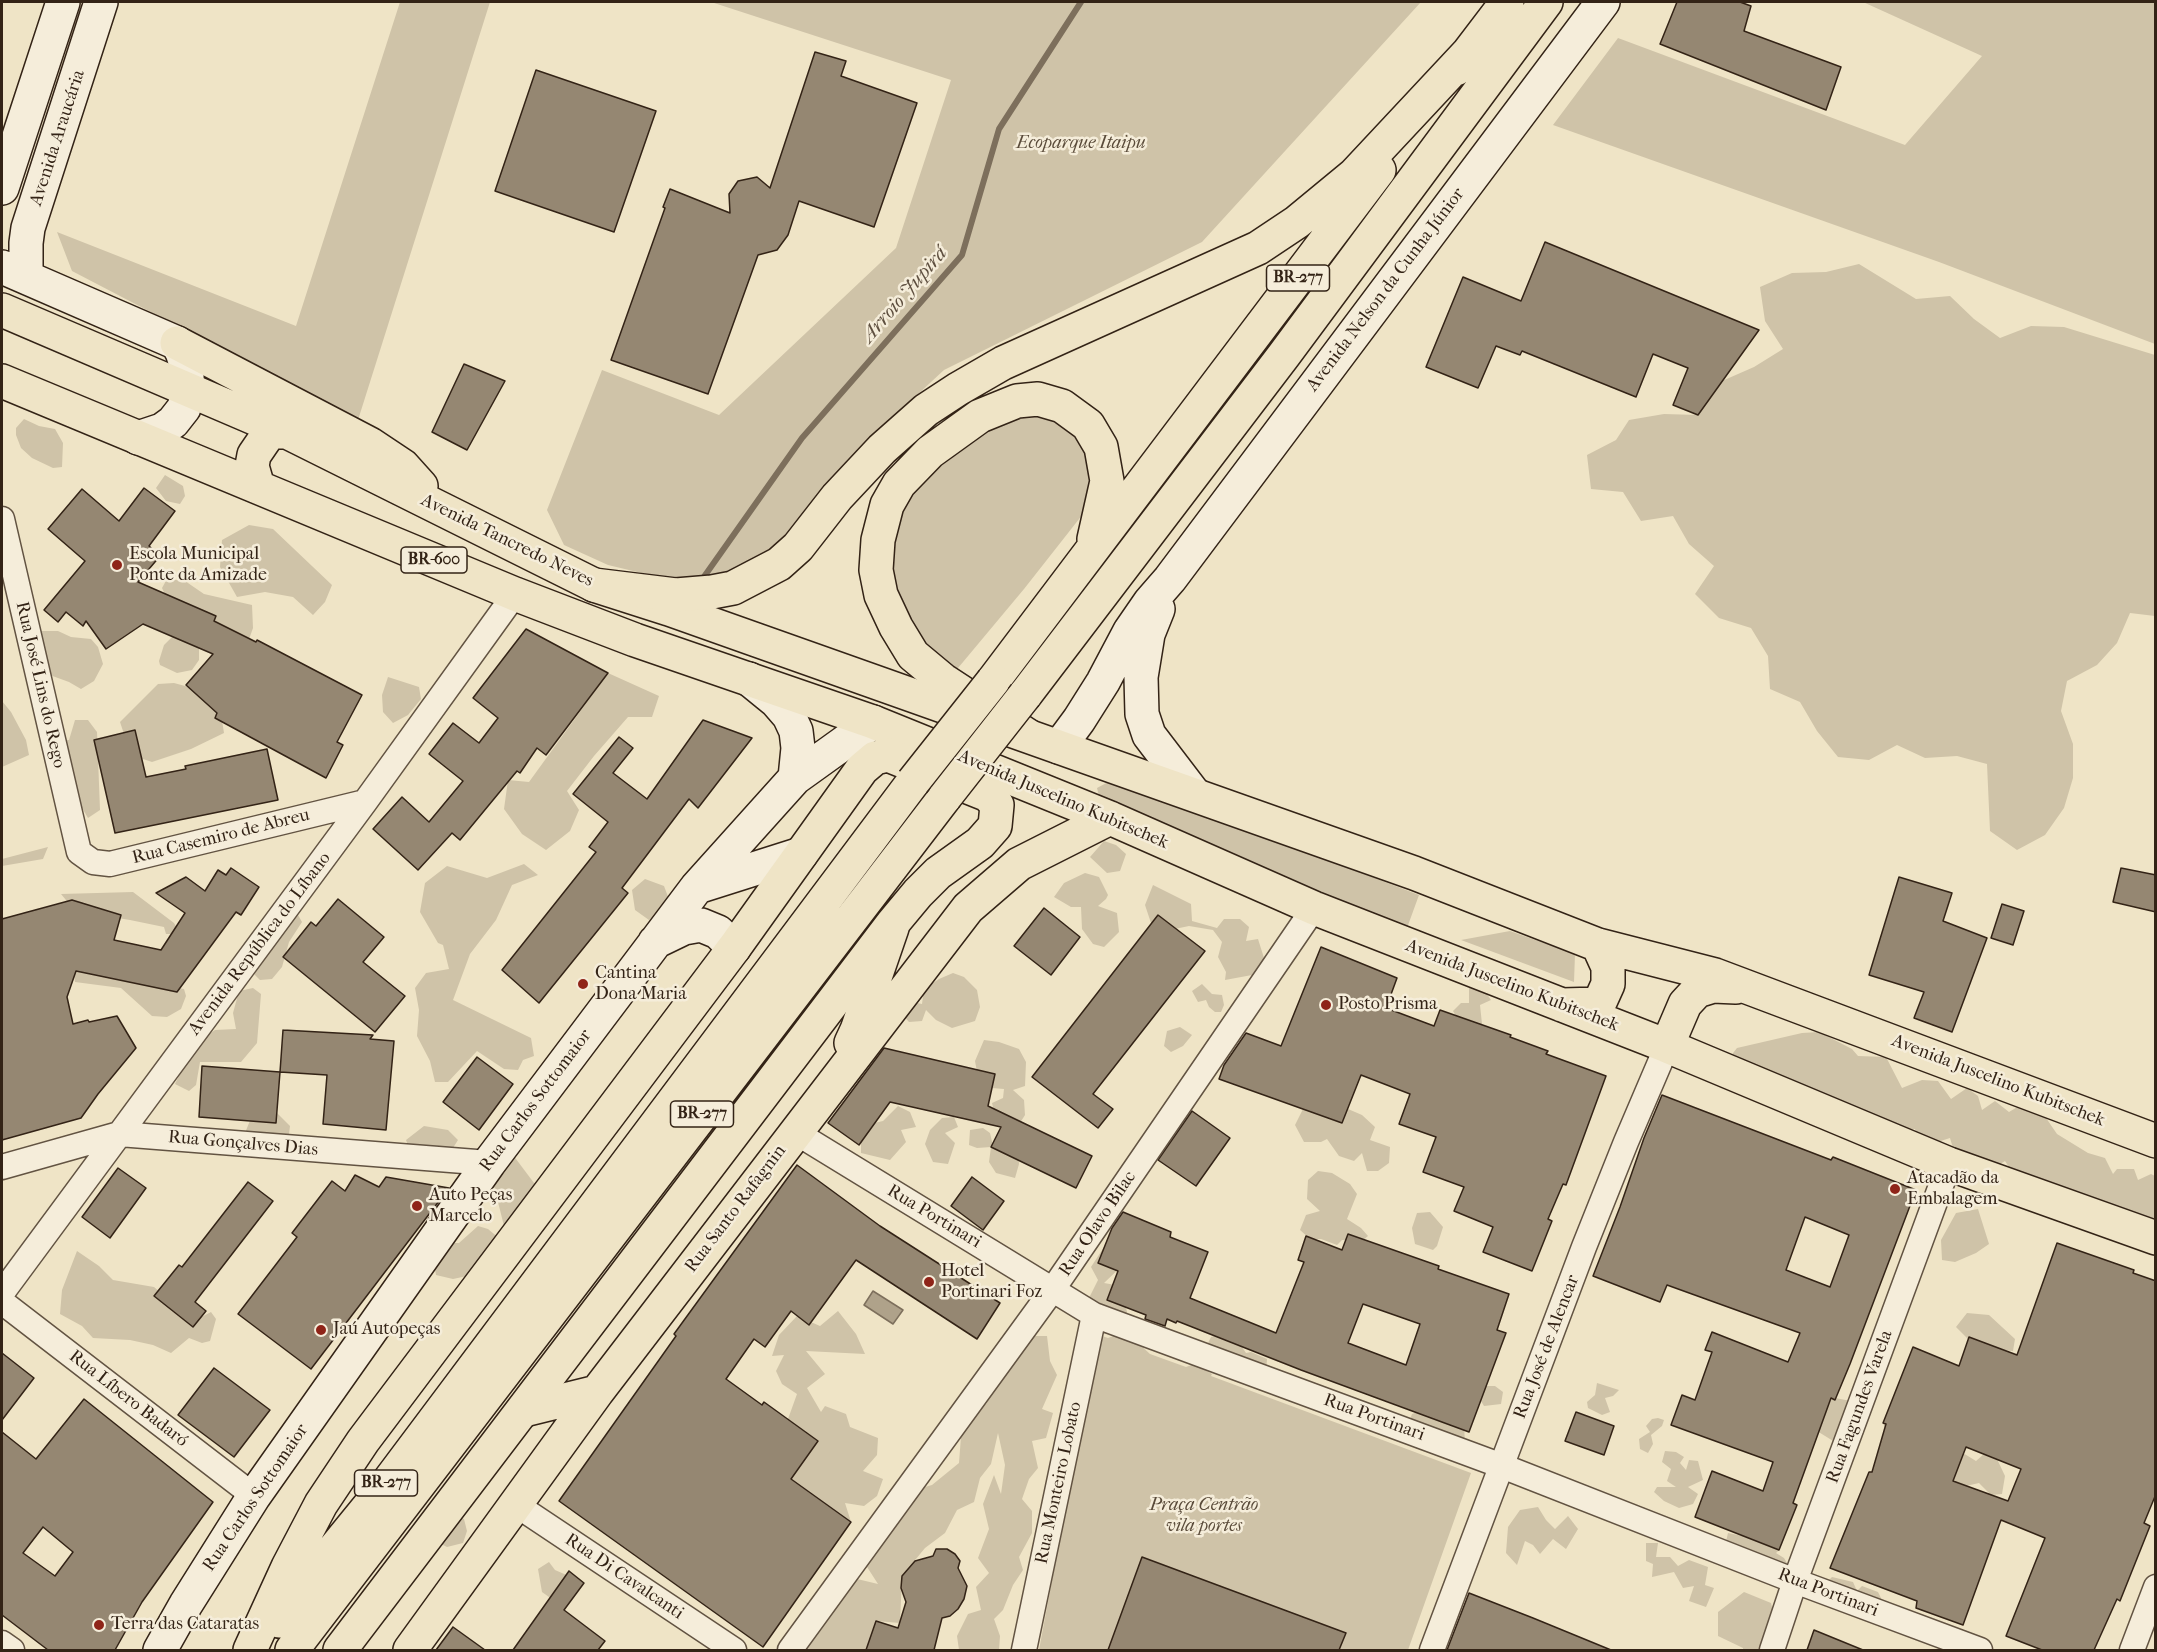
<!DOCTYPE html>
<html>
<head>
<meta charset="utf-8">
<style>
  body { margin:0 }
  #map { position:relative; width:2157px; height:1652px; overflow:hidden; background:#efe4c6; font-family:"IM FELL French Canon",serif }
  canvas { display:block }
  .frame { position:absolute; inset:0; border:3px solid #332316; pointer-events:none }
</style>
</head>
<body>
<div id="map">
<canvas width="2157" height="1652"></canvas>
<div class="frame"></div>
</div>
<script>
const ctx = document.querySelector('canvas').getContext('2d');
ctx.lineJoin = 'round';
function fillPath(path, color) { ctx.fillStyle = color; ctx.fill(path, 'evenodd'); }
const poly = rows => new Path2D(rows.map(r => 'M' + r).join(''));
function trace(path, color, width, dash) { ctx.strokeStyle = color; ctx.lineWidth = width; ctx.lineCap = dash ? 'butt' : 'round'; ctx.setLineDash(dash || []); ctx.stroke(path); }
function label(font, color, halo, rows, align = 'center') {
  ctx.font = font + ' "IM FELL French Canon",serif'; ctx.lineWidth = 5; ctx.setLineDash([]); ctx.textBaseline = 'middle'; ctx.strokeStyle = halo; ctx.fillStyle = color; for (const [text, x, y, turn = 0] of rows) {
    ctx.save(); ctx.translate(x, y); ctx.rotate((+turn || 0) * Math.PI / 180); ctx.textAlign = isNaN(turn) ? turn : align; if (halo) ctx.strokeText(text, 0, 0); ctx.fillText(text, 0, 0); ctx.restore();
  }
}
fillPath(poly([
  [400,2,490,2,358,420,72,271,57,232,296,326],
  [711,2,1421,2,1202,242,944,370,877,432,786,543,739,574,679,582,608,565,564,545,547,510,602,370,719,415,896,248,951,80],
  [1863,2,2155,2,2155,344,1939,262,1553,125,1618,38,1905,145,1982,56],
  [1859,264,1916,299,1950,296,1974,319,2000,338,2031,326,2064,327,2155,355,2155,616,2130,613,2117,643,2097,665,2067,681,2061,711,2073,744,2073,778,2064,808,2045,835,2017,850,1990,831,1987,764,1957,756,1925,758,1897,745,1869,760,1838,757,1817,731,1800,702,1770,689,1768,656,1751,628,1719,618,1695,594,1714,566,1689,544,1673,516,1641,521,1623,492,1591,489,1587,455,1616,440,1629,420,1664,414,1698,415,1722,381,1754,367,1783,349,1765,321,1760,287,1792,273,1826,272],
  [1042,413,1083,438,1094,500,1024,589,953,674,933,662,896,599,892,562,899,521,907,502,918,484,993,426,1018,414],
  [24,419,39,426,55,429,63,443,62,467,53,468,32,458,21,448,16,435,16,428],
  [165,475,183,486,185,496,180,504,166,501,156,488],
  [249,525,273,529,332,585,325,602,313,615,293,597,265,592,237,597,220,567,222,540],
  [167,579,185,581,204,594,252,605,253,628,248,642,170,605,162,588],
  [41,631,58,631,71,637,91,639,98,647,103,664,94,681,81,689,69,682,47,674,23,647],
  [177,632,199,641,199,660,192,670,177,673,160,665,159,661,164,645],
  [608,673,659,696,652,717,628,717,594,756,567,791,579,810,570,831,546,850,522,834,504,809,508,780,529,782],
  [388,677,419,687,421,699,408,715,393,723,383,712,382,695],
  [174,683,218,695,224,733,191,749,152,762,131,755,120,722,158,684],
  [2,701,11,712,26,740,29,755,2,767],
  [75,720,88,720,97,732,100,810,88,818,74,794,56,782,44,761,44,740,69,740],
  [1110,781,1129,784,1419,895,1407,928,1101,804,1097,788],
  [1104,841,1116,845,1126,854,1120,871,1107,873,1090,857],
  [48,847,43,859,2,866,2,859],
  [524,864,538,875,512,885,496,920,470,954,453,1000,531,1038,534,1056,523,1060,518,1070,504,1069,477,1051,448,1082,435,1082,430,1061,417,1036,419,1010,415,988,426,973,449,969,443,945,438,943,420,912,425,883,447,866,487,878],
  [1085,873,1099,877,1108,895,1106,899,1098,906,1117,913,1119,932,1104,947,1093,944,1082,929,1081,907,1071,907,1054,897,1064,883],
  [645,879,664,886,670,902,661,912,649,920,635,910,632,890],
  [1153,885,1191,904,1192,921,1217,928,1224,919,1240,919,1249,927,1246,941,1258,939,1264,958,1252,975,1225,980,1226,972,1218,957,1222,942,1213,930,1189,926,1170,930,1151,923,1145,905],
  [133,892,174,923,178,930,176,934,166,934,164,927,130,920,75,911,61,894],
  [298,915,302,922,289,942,282,967,272,979,260,980,251,971,274,938],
  [1510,931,1575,954,1574,982,1461,940],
  [69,932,99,975,184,989,186,996,181,1009,167,1017,152,1016,121,988,75,982],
  [953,973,964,977,977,990,980,1007,975,1021,952,1028,936,1020,926,1010,922,1021,909,1022,899,1011,908,1001,922,1004,924,989,939,979],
  [1202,984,1212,994,1222,995,1224,1005,1221,1012,1215,1012,1209,1007,1206,1000,1198,1002,1192,991],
  [1481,986,1491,1000,1480,1005,1482,1024,1474,1029,1463,1028,1453,1011,1461,1003,1469,1003,1469,987],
  [253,988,261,994,257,1043,241,1062,200,1062,196,1085,189,1091,175,1084,195,1043,215,1030,236,1029,233,1013,239,991],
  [1180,1027,1192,1035,1183,1046,1171,1052,1164,1046,1167,1031],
  [1819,1032,1852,1049,1858,1056,1886,1057,1902,1088,1922,1080,1938,1081,1951,1099,1967,1088,1978,1096,1982,1110,1995,1101,2009,1112,2019,1106,2044,1115,2057,1134,2088,1153,2105,1158,2113,1174,2117,1169,2134,1169,2138,1180,2151,1174,2155,1176,2155,1238,2016,1178,2005,1161,1985,1174,1958,1165,1950,1138,1922,1147,1915,1129,1881,1132,1726,1062,1737,1048,1802,1033],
  [984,1040,999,1042,1019,1049,1026,1062,1025,1086,1013,1090,1024,1100,1025,1115,1018,1126,997,1123,992,1103,1003,1098,1004,1089,992,1088,978,1077,975,1061],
  [898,1106,910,1112,916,1127,901,1130,906,1142,890,1160,861,1153,861,1137,866,1125,883,1121],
  [271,1107,290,1126,288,1142,245,1133,253,1113],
  [1303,1109,1336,1121,1348,1109,1362,1115,1375,1127,1370,1140,1390,1147,1389,1163,1378,1171,1367,1171,1362,1153,1354,1161,1339,1156,1327,1139,1321,1142,1304,1142,1295,1125],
  [954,1117,958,1127,945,1133,955,1143,948,1164,933,1162,925,1144,930,1130,942,1118],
  [424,1126,448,1130,458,1140,441,1167,417,1169,406,1140],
  [983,1128,990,1133,993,1146,1018,1151,1019,1164,1015,1178,996,1173,989,1162,991,1147,977,1148,969,1145,970,1130],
  [513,1155,540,1191,505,1230,492,1178],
  [1318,1171,1332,1173,1350,1184,1357,1194,1347,1219,1361,1228,1368,1236,1362,1241,1342,1240,1337,1245,1321,1239,1310,1239,1300,1230,1306,1215,1320,1211,1307,1199,1308,1180],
  [1978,1209,1989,1244,1976,1253,1955,1262,1942,1260,1941,1240,1956,1213],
  [1430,1212,1443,1227,1437,1246,1433,1250,1415,1244,1412,1228,1417,1213],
  [478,1226,488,1229,500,1239,467,1276,453,1279,436,1275,433,1257,444,1243,459,1243],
  [1106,1244,1127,1261,1104,1283,1121,1286,1127,1312,1118,1329,1103,1334,1086,1317,1088,1300,1098,1280,1091,1267],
  [77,1251,99,1266,113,1280,154,1287,194,1321,211,1312,216,1319,210,1341,202,1343,189,1338,171,1353,153,1345,130,1340,93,1338,82,1326,60,1314,62,1290],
  [838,1311,856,1334,865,1354,806,1351,825,1374,807,1388,821,1412,825,1406,846,1414,850,1427,878,1438,877,1455,863,1471,883,1479,877,1496,864,1506,845,1503,851,1522,742,1444,784,1457,806,1458,818,1441,788,1419,797,1394,782,1384,776,1371,784,1355,772,1356,779,1335,797,1316,820,1326],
  [1967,1313,1989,1315,2015,1339,2013,1351,2002,1350,1969,1340,1956,1327],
  [1225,1333,1240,1344,1246,1353,1251,1352,1267,1359,1266,1372,1204,1351,1211,1337],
  [1099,1335,1108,1338,1116,1335,1138,1343,1150,1354,1186,1367,1194,1364,1212,1374,1211,1376,1471,1473,1408,1650,1039,1650,1060,1538,1058,1536,1063,1524],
  [1032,1336,1047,1336,1050,1361,1057,1375,1042,1409,1053,1413,1046,1438,1032,1441,1038,1468,1029,1479,1022,1499,1032,1511,1032,1533,1019,1557,1023,1570,1013,1585,1003,1610,994,1619,1000,1636,999,1650,959,1650,957,1636,968,1614,981,1610,976,1587,989,1573,978,1558,989,1529,983,1504,994,1475,1001,1494,1005,1465,998,1433,991,1464,980,1478,974,1502,957,1510,945,1533,925,1548,902,1576,900,1623,876,1621,866,1650,796,1650,814,1600,829,1575,853,1578,878,1584,860,1556,918,1489,932,1485,959,1463,963,1410,986,1404,1007,1368],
  [1597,1383,1619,1390,1613,1396,1605,1398,1610,1412,1602,1415,1588,1408,1587,1402,1595,1395],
  [1478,1386,1495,1386,1503,1392,1501,1404,1484,1406,1476,1393],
  [1835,1398,1851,1401,1838,1444,1817,1431,1820,1405],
  [1429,1408,1464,1423,1465,1445,1406,1430,1412,1414],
  [1658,1418,1664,1420,1662,1426,1651,1435,1653,1444,1648,1453,1640,1449,1639,1439,1650,1432,1646,1426,1652,1419],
  [1883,1423,1963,1453,1976,1461,1984,1454,1997,1459,2005,1476,2002,1494,1991,1495,1979,1483,1966,1486,1948,1479,1885,1428],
  [1665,1451,1676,1452,1684,1457,1680,1463,1686,1470,1689,1460,1698,1461,1703,1480,1688,1487,1698,1494,1693,1504,1679,1508,1664,1501,1654,1492,1657,1487,1676,1487,1667,1481,1671,1469,1662,1462],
  [1538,1507,1546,1520,1555,1529,1568,1516,1578,1529,1566,1549,1553,1539,1540,1554,1533,1545,1525,1541,1517,1565,1506,1553,1508,1527,1520,1510],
  [443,1509,464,1519,467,1531,463,1543,447,1547,435,1541],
  [1728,1533,1743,1536,1779,1550,1776,1553,1784,1558,1790,1568,1725,1546],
  [1646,1543,1658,1543,1656,1557,1670,1557,1678,1566,1689,1560,1708,1567,1705,1585,1714,1588,1706,1607,1689,1601,1694,1586,1683,1588,1674,1572,1652,1577,1653,1564,1646,1561],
  [549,1562,555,1570,571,1577,556,1602,542,1592,538,1569],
  [1832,1577,1853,1582,1857,1591,1862,1586,1878,1592,1883,1602,1824,1585],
  [1744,1592,1771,1603,1782,1650,1743,1650,1743,1648,1718,1636,1718,1612]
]), '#cfc3a8');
const water = poly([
  [873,1291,903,1310,893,1324,864,1305,873,1291]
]);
fillPath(water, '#afa28a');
trace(water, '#7d6f5c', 1.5);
trace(poly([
  [701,581,802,438,962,255,999,129,1081,2]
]), '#7d6f5c', 6);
const building = poly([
  [1677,2,1740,2,1751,6,1744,31,1841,67,1826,110,1660,44,1677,2],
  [815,52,846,61,841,76,917,103,874,227,799,201,788,235,777,250,758,255,708,394,611,360,665,208,663,207,670,189,730,213,729,194,738,181,757,177,770,188,815,52],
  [536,70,656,111,614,232,495,191,536,70],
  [1545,242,1759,330,1698,415,1673,405,1688,368,1653,354,1636,397,1522,351,1520,355,1496,346,1478,388,1426,367,1463,277,1521,301,1545,242],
  [464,364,505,381,467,450,432,432,464,364],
  [144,488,175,511,149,546,160,556,138,582,216,616,214,621,256,642,257,640,362,695,337,742,343,745,326,778,215,718,217,713,186,685,213,654,143,624,106,649,86,621,83,626,66,612,58,622,44,610,85,561,48,529,82,489,119,521,144,488],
  [526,629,608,673,546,755,537,748,520,773,517,771,460,840,452,833,418,870,373,829,402,797,429,822,463,781,429,754,453,723,479,743,498,718,473,698,526,629],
  [703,720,752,738,698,808,689,799,622,888,628,893,539,1003,502,970,596,852,589,847,608,822,573,794,619,737,633,748,613,773,647,799,703,720],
  [135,730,146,777,186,769,185,766,267,749,278,800,115,833,94,740,135,730],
  [231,868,259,887,241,915,236,912,177,992,76,971,67,997,73,1024,88,1020,89,1022,117,1016,136,1048,98,1094,81,1118,2,1140,2,919,72,900,121,915,114,940,161,950,185,913,156,893,186,877,205,891,218,870,226,875,231,868],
  [2121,868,2156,875,2156,912,2113,902,2121,868],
  [1899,877,1952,893,1943,921,1987,938,1952,1032,1914,1018,1924,992,1869,975,1899,877],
  [338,899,384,937,363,962,405,996,375,1032,283,957,311,922,316,926,338,899],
  [2002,904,2024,911,2013,945,1991,938,2002,904],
  [1044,908,1080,937,1051,975,1014,946,1044,908],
  [1158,915,1205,951,1093,1094,1113,1109,1098,1128,1032,1077,1158,915],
  [1321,947,1397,978,1386,1008,1434,1026,1440,1010,1511,1035,1510,1037,1548,1051,1546,1054,1606,1076,1566,1185,1563,1184,1548,1219,1552,1221,1532,1271,1483,1252,1493,1227,1454,1211,1464,1187,1423,1172,1436,1137,1399,1124,1410,1094,1361,1075,1342,1123,1219,1079,1224,1065,1246,1033,1281,1046,1321,947],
  [283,1030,373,1035,370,1039,394,1041,386,1130,323,1124,327,1075,280,1072,283,1030],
  [884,1048,995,1074,988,1106,1092,1156,1076,1188,991,1147,1001,1127,890,1102,859,1145,828,1123,884,1048],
  [477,1057,513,1084,479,1130,443,1102,477,1057],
  [202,1066,280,1072,276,1123,199,1117,202,1066],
  [1662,1095,1831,1160,1833,1157,1916,1190,1850,1364,1835,1400,1831,1398,1793,1503,1797,1505,1779,1550,1695,1517,1712,1471,1763,1491,1773,1462,1671,1425,1682,1395,1695,1400,1712,1352,1705,1350,1712,1332,1788,1362,1800,1333,1667,1285,1660,1302,1593,1276,1620,1207,1644,1138,1662,1095],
  [1805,1217,1849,1235,1830,1287,1786,1270,1805,1217],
  [1192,1111,1230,1138,1196,1186,1158,1160,1192,1111],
  [797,1165,880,1226,1000,1303,977,1339,856,1260,809,1325,791,1311,765,1347,754,1339,726,1379,762,1405,764,1402,818,1441,791,1479,851,1522,763,1647,559,1501,676,1336,674,1334,797,1165],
  [118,1168,146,1188,110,1238,82,1217,118,1168],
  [355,1175,379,1187,386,1177,449,1188,311,1369,238,1314,297,1237,292,1233,332,1181,345,1191,355,1175],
  [972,1177,1004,1201,983,1230,951,1206,972,1177],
  [248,1182,273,1201,195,1302,206,1311,193,1327,154,1296,179,1265,182,1267,248,1182],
  [1123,1212,1171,1232,1170,1237,1208,1252,1190,1298,1276,1333,1304,1262,1298,1260,1306,1236,1342,1250,1348,1234,1439,1266,1438,1269,1509,1294,1497,1330,1506,1333,1469,1432,1301,1370,1177,1321,1176,1323,1167,1319,1165,1326,1145,1319,1146,1315,1107,1300,1118,1271,1098,1263,1112,1228,1123,1212],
  [1363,1304,1420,1324,1406,1365,1348,1343,1363,1304],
  [2057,1243,2134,1270,2133,1273,2156,1281,2156,1494,2144,1523,2150,1526,2120,1601,2117,1599,2094,1650,2042,1650,2006,1636,2045,1538,2001,1520,1963,1625,1916,1608,1917,1601,1830,1568,1869,1472,1872,1472,1886,1424,1883,1423,1913,1347,1959,1366,1969,1337,2017,1355,2057,1243],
  [1966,1447,2021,1469,2008,1501,1953,1481,1966,1447],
  [2,1353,34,1378,2,1420,2,1353],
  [214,1368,270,1410,234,1457,178,1415,214,1368],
  [84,1399,213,1502,142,1602,115,1650,48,1650,2,1615,2,1432,36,1459,84,1399],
  [43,1527,73,1552,55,1576,23,1553,43,1527],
  [1576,1412,1614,1426,1604,1455,1565,1441,1576,1412],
  [936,1549,947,1549,955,1554,960,1561,958,1568,967,1586,964,1599,958,1609,950,1616,942,1618,934,1650,866,1650,876,1621,898,1628,906,1602,901,1588,902,1576,915,1561,933,1556,936,1549],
  [1142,1557,1346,1633,1339,1650,1108,1650,1142,1557],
  [569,1571,584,1583,564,1610,605,1641,598,1650,513,1650,569,1571],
  [1469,1593,1533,1618,1611,1650,1447,1650,1469,1593],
  [453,1627,485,1650,436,1650,453,1627],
  [1814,1630,1863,1650,1807,1650,1814,1630]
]);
fillPath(building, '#958772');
trace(building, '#332316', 1.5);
const street = poly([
  [2,519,79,852,93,862,110,864,365,802],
  [795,1132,1094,1315,1502,1466,1795,1581,1980,1650],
  [2,1167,119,1134,489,1163],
  [2,1293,365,802,515,594],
  [2,1302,254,1496],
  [515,1504,734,1650],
  [2,1643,12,1650],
  [790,1650,1053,1289,1314,908],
  [1024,1650,1094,1315],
  [1432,1650,1584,1247,1626,1142,1667,1046],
  [1772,1650,1795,1581,1949,1164],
  [2132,1650,2156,1587]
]);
const secondary = poly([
  [2,188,63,2],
  [2,267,177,343,182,352,186,364,188,390,184,408,173,422,162,430,138,438],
  [26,277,26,243,28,228,101,2],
  [1158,609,1148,634,1141,677,1142,714,1149,735,1194,794],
  [749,679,776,701,789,716,796,731,798,748,795,778],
  [1059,747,1079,720,1103,682,1130,631,1150,602,1170,579,1603,2],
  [697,887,801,854],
  [655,942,684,928,701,925,718,932,734,948],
  [160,1650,186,1604,254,1496,489,1163,697,887,795,778,873,722]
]);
const primary = poly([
  [2,310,287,432,594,585,669,609,1414,873,1598,945,1715,975,2156,1141],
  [177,343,370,444,403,466,421,486],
  [2,381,515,594,635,640,873,722,1110,818,1314,908,1667,1046,1949,1164,2156,1238],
  [258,487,252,466,254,455,267,436,274,432,287,432],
  [1562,1005,1599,1004,1608,984,1608,967,1598,945],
  [851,1043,857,1030,892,928],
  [1667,1046,1685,1004,1697,991,1713,986,1736,987],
  [524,1410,597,1392],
  [410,1650,597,1392,968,908,1019,864,1110,818]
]);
const highway = poly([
  [1456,69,1507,2],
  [594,585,676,595,712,592,733,588,779,564,798,547,837,497,882,449,926,410,958,389,1003,363,1258,248,1297,222,1354,175,1469,52],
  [993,681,1379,170],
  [1025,695,1284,355,1546,2],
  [1027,735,943,680,913,655,896,627,881,595,876,570,878,540,887,505,899,484,930,452,980,416,1017,401,1038,399,1062,406,1088,425,1101,447,1107,481,1094,539],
  [279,1621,309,1580,380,1493,913,782],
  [250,1650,288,1567,321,1504,363,1441,734,948,862,769,875,758,888,755,988,795,997,805,995,826,980,843,938,873,918,893,893,923,340,1650],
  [292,1650,945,797]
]);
trace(street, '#625342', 27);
trace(secondary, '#332316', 36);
trace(primary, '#332316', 36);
trace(highway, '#332316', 36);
trace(street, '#f5edda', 24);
trace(secondary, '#f5edda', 33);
trace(primary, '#efe4c6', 33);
trace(highway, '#efe4c6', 33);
const highwayBridge = poly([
  [913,782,993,681],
  [945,797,1025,695]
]);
trace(highwayBridge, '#332316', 36, []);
trace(highwayBridge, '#efe4c6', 33);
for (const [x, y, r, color] of [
  [117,565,6,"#8f2418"],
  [583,984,6,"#8f2418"],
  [1326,1005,6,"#8f2418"],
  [1895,1189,6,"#8f2418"],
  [417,1206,6,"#8f2418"],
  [929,1282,6,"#8f2418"],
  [321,1330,6,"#8f2418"],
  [99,1625,6,"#8f2418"]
]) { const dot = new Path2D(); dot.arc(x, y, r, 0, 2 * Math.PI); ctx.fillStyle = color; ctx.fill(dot); trace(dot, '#f5edda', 2); }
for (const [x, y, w] of [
  [1298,278,63],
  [434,560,66],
  [702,1114,63],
  [386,1483,63]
]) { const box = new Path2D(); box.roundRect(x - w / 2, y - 13, w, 26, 4.5); ctx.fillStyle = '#f5edda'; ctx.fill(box); trace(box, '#332316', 1.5); }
label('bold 16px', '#332316', null, [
  ["BR-277",1298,278],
  ["BR-600",434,560],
  ["BR-277",702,1114],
  ["BR-277",386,1483]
]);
label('18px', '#332316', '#f5edda', [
  ["Avenida Araucária",58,138,-72],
  ["Avenida Nelson da Cunha Júnior",1386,290,-53],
  ["Avenida Tancredo Neves",507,541,26],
  ["Rua José Lins do Rego",40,685,77],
  ["Avenida Juscelino Kubitschek",1063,800,23],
  ["Rua Casemiro de Abreu",221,837,-14],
  ["Avenida República do Líbano",260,944,-53],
  ["Avenida Juscelino Kubitschek",1512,986,21],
  ["Avenida Juscelino Kubitschek",1998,1081,21],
  ["Rua Carlos Sottomaior",536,1101,-53],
  ["Rua Gonçalves Dias",243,1144,5],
  ["Rua Santo Rafagnin",736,1209,-53],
  ["Rua Portinari",934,1217,31],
  ["Rua Olavo Bilac",1098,1224,-56],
  ["Rua José de Alencar",1547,1347,-69],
  ["Rua Líbero Badaró",128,1399,38],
  ["Rua Fagundes Varela",1860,1407,-70],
  ["Rua Portinari",1374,1418,20],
  ["Rua Monteiro Lobato",1059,1483,-78],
  ["Rua Carlos Sottomaior",256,1498,-56],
  ["Rua Di Cavalcanti",624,1577,34],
  ["Rua Portinari",1828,1593,21]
]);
label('italic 18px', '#5a4b3a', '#f5edda', [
  ["Ecoparque Itaipu",1081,144],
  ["Praça Centrão",1204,1506],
  ["vila portes",1204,1527]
]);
label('18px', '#332316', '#f5edda', [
  ["Escola Municipal",129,555],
  ["Ponte da Amizade",129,576],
  ["Cantina",595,974],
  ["Dona Maria",595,995],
  ["Posto Prisma",1338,1005],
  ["Atacadão da",1907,1179],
  ["Embalagem",1907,1200],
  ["Auto Peças",429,1196],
  ["Marcelo",429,1217],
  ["Hotel",941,1272],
  ["Portinari Foz",941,1293],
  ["Jaú Autopeças",333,1330],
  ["Terra das Cataratas",111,1625]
], 'left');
label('italic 20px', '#5e4f3f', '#f5edda', [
  ["Arroio Jupirá",905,295,-49]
]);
</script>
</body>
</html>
